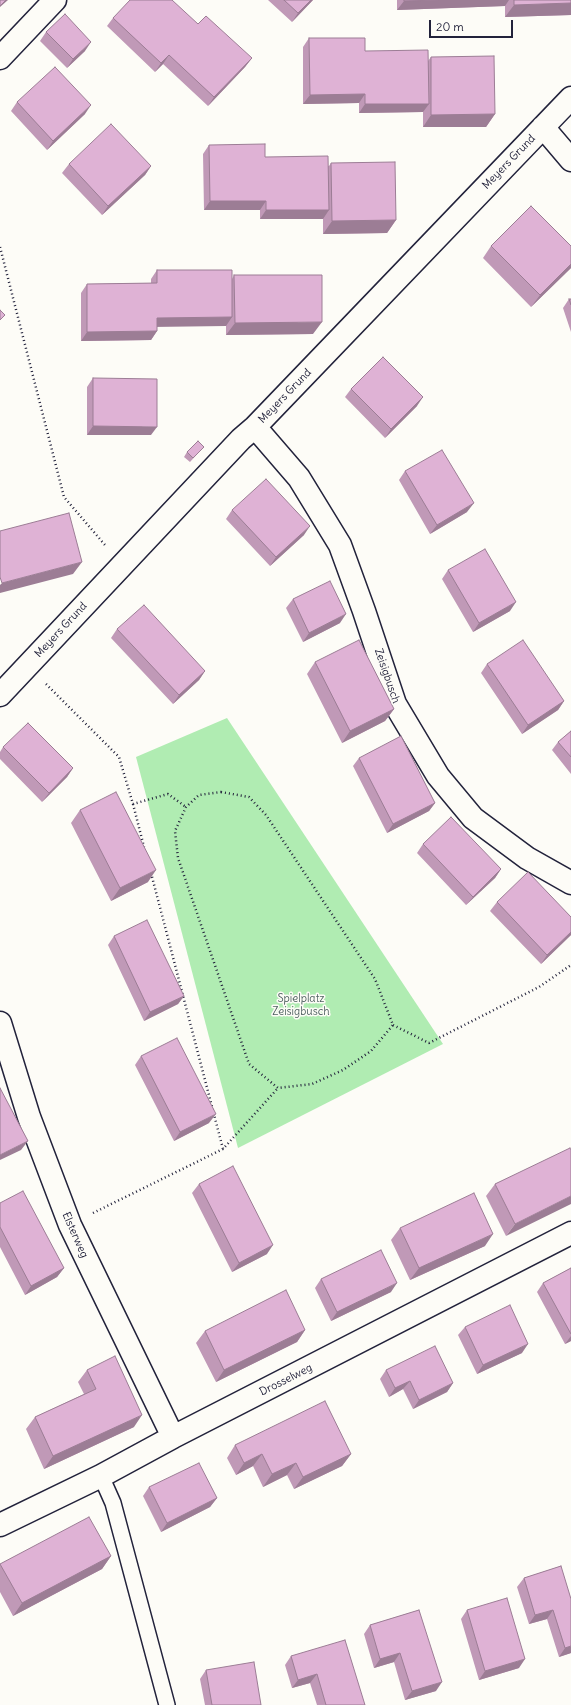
<!DOCTYPE html>
<html>
<head>
<meta charset="utf-8">
<style>
  body { margin:0 }
  #map { position:relative; width:571px; height:1705px; overflow:hidden; background:#fdfcf7; font-family:Delius,sans-serif }
  canvas { display:block }
  .scale { position:absolute; left:429px; top:20px; width:84px; height:18px; box-sizing:border-box; border:2px solid #22223b; border-top:0; padding-left:5px; font-size:12px; line-height:14px; white-space:nowrap; color:#22223b; -webkit-text-stroke:3px #fdfcf7; paint-order:stroke }
</style>
</head>
<body>
<div id="map">
<canvas width="571" height="1705"></canvas>
<div class="scale">20 m</div>
</div>
<script>
const ctx = document.querySelector('canvas').getContext('2d');
ctx.lineJoin = 'round';
function fillPath(path, color) { ctx.fillStyle = color; ctx.fill(path, 'evenodd'); }
const poly = rows => new Path2D(rows.map(r => 'M' + r).join(''));
function trace(path, color, width, dash) { ctx.strokeStyle = color; ctx.lineWidth = width; ctx.lineCap = dash ? 'butt' : 'round'; ctx.setLineDash(dash || []); ctx.stroke(path); }
function label(font, color, halo, rows, align = 'center') {
  ctx.font = font + ' Delius,sans-serif'; ctx.lineWidth = 3; ctx.setLineDash([]); ctx.textBaseline = 'middle'; ctx.strokeStyle = halo; ctx.fillStyle = color; for (const [text, x, y, turn = 0] of rows) {
    ctx.save(); ctx.translate(x, y); ctx.rotate((+turn || 0) * Math.PI / 180); ctx.textAlign = isNaN(turn) ? turn : align; if (halo) ctx.strokeText(text, 0, 0); ctx.fillText(text, 0, 0); ctx.restore();
  }
}
fillPath(poly([
  [227,718,443,1044,238,1148,136,757]
]), '#b0ecb2');
const lane = poly([
  [101,1476,113,1503,167,1705]
]);
const street = poly([
  [0,58,55,0],
  [543,127,571,160],
  [255,427,299,478,340,545,364,611,395,704,438,776,473,818,527,858,571,883],
  [0,695,241,439,255,427,571,98],
  [0,1023,29,1117,70,1225,173,1437],
  [0,1525,101,1476,173,1437,571,1233]
]);
trace(lane, '#22223b', 18);
trace(street, '#22223b', 25);
trace(poly([
  [0,247,64,497,105,545],
  [46,684,119,757,133,804,168,794,186,807],
  [221,792,249,797,266,815,375,979,393,1025,371,1051,343,1070,312,1084,278,1088,249,1064,178,858,175,831,186,807,199,795,221,792],
  [133,804,144,847],
  [151,873,223,1149],
  [393,1025,429,1043,539,987,571,965],
  [93,1213,223,1149,278,1088]
]), '#22223b', 2.5, [1, 3]);
trace(lane, '#fdfcf7', 15);
trace(street, '#fdfcf7', 22);
fillPath(poly([
  [268,0,313,0,292,22],
  [397,0,571,0,571,15,505,17,505,6,397,10],
  [113,18,198,24,252,58,245,67,208,106,163,64,155,72,107,26],
  [46,32,85,51,67,68,40,41],
  [309,38,365,51,428,61,431,57,495,114,486,127,423,127,423,112,359,113,359,103,303,104,303,47],
  [17,102,85,114,47,150,11,111],
  [209,145,265,157,329,166,331,163,396,220,387,233,323,234,323,218,260,219,260,210,204,210,203,154],
  [69,164,151,166,145,175,102,215,62,173],
  [491,246,571,268,531,307,483,258],
  [157,270,232,279,234,275,313,334,226,335,226,326,157,326,157,331,151,340,81,341,81,293,87,284,151,283,151,279],
  [569,299,571,299,571,332,563,308],
  [93,378,151,435,87,435,87,387],
  [351,389,417,406,385,438,345,397],
  [204,447,200,451,190,462,184,457,187,452],
  [405,471,467,512,430,534,399,480],
  [232,510,304,535,270,566,226,519],
  [448,570,510,611,473,632,442,579],
  [293,599,340,623,303,642,286,608],
  [117,629,205,671,199,680,173,704,111,638],
  [315,662,394,709,385,721,342,743,307,674],
  [487,664,564,701,558,710,522,734,481,673],
  [571,731,571,774,552,750,558,742],
  [3,747,73,768,67,777,42,802,0,759,0,752],
  [359,758,435,803,429,811,387,833,353,766],
  [80,810,148,882,111,901,71,823],
  [423,844,501,869,495,878,466,905,417,853],
  [497,902,571,935,541,964,490,911],
  [114,936,184,996,178,1004,144,1021,108,945],
  [141,1056,209,1123,174,1141,135,1065],
  [571,1150,506,1236,486,1196,495,1184],
  [199,1184,267,1254,232,1272,192,1193],
  [0,1203,64,1268,57,1277,25,1295,0,1247],
  [400,1228,485,1246,410,1280,391,1240],
  [571,1268,571,1341,565,1344,537,1292,543,1283],
  [321,1279,391,1292,331,1321,315,1288],
  [465,1327,522,1353,477,1374,458,1335],
  [305,1330,297,1342,216,1382,196,1343,205,1331],
  [87,1370,134,1427,44,1469,26,1429,35,1417,84,1394,78,1382],
  [386,1370,453,1383,447,1392,413,1409,403,1389,389,1397,380,1379],
  [235,1445,351,1454,342,1466,294,1489,287,1475,263,1487,253,1466,236,1475,227,1458],
  [149,1487,217,1498,210,1507,161,1532,143,1496],
  [111,1556,102,1569,13,1616,0,1592,0,1564],
  [561,1566,571,1653,559,1657,547,1619,529,1624,517,1587,524,1578],
  [419,1610,436,1691,405,1700,394,1662,374,1668,364,1634,370,1625],
  [467,1610,519,1668,479,1680,461,1619],
  [291,1656,365,1705,317,1705,310,1683,292,1688,285,1665],
  [206,1670,261,1705,205,1705,200,1679]
]), '#c099b7');
fillPath(poly([
  [6,0,8,0,0,7,0,6],
  [311,0,313,0,292,22,298,13],
  [439,0,509,0,505,6,397,10,404,1],
  [571,3,571,15,505,17,514,5],
  [91,42,85,51,67,68,73,59],
  [169,55,163,64,155,72,161,63],
  [252,58,245,67,208,106,214,97],
  [365,94,359,103,303,104,310,95],
  [365,104,429,104,423,112,359,113],
  [91,105,85,114,47,150,53,141],
  [495,114,486,127,423,127,431,115],
  [151,166,145,175,102,215,108,206],
  [210,201,266,201,260,210,204,210],
  [266,210,329,210,323,219,260,219],
  [396,220,387,233,323,234,332,221],
  [571,264,571,268,531,307,540,295],
  [232,317,226,326,151,327,157,318],
  [322,322,313,334,226,335,235,323],
  [157,331,151,340,81,341,87,332],
  [423,397,417,406,385,438,391,429],
  [93,426,157,427,151,435,87,435],
  [474,503,467,512,430,534,437,525],
  [310,526,304,535,270,566,276,557],
  [82,562,73,574,0,593,0,585,2,583],
  [516,602,510,611,473,632,479,623],
  [346,614,340,623,303,642,309,633],
  [205,671,199,680,173,704,179,695],
  [564,701,558,710,522,734,528,725],
  [394,709,385,721,342,743,350,731],
  [73,768,67,777,42,802,49,793],
  [435,803,429,811,387,833,393,824],
  [501,869,495,878,466,905,473,897],
  [156,870,148,882,111,901,120,888],
  [571,932,571,935,541,964,547,955],
  [184,996,178,1004,144,1021,150,1012],
  [216,1114,209,1123,174,1141,180,1132],
  [28,1141,21,1150,0,1160,0,1155],
  [571,1196,571,1204,506,1236,515,1224],
  [493,1234,485,1246,410,1280,419,1268],
  [273,1245,267,1254,232,1272,239,1263],
  [64,1268,57,1277,25,1295,31,1286],
  [397,1283,391,1292,331,1321,337,1312],
  [305,1330,297,1342,216,1382,224,1370],
  [571,1336,571,1341,565,1344],
  [528,1344,522,1353,477,1374,483,1365],
  [410,1381,403,1389,389,1397,395,1388],
  [453,1383,447,1392,413,1409,419,1400],
  [142,1415,134,1427,44,1469,53,1456],
  [262,1454,253,1466,236,1475,244,1463],
  [351,1454,342,1466,294,1489,303,1477],
  [296,1463,287,1475,263,1487,272,1474],
  [217,1498,210,1507,161,1532,167,1523],
  [111,1556,102,1569,13,1616,22,1603],
  [553,1610,547,1619,529,1624,535,1615],
  [571,1646,571,1653,559,1657,565,1648],
  [400,1653,394,1662,374,1668,380,1659],
  [525,1659,519,1668,479,1680,485,1671],
  [317,1674,310,1683,292,1688,298,1680],
  [442,1682,436,1691,405,1700,412,1691]
]), '#9c7d95');
const building = poly([
  [0,0,6,0,0,6,0,0],
  [130,0,172,0,198,24,206,16,252,58,214,97,169,55,161,63,113,18,130,0],
  [284,0,311,0,298,13,284,0],
  [404,0,439,0,404,1,404,0],
  [514,0,571,0,571,3,514,5,514,0],
  [65,14,91,42,73,59,46,32,65,14],
  [309,38,365,38,365,51,428,50,429,104,365,104,365,94,310,95,309,38],
  [494,56,495,114,431,115,431,57,494,56],
  [55,67,91,105,53,141,17,102,55,67],
  [111,124,151,166,108,206,69,164,111,124],
  [265,144,265,157,328,156,329,210,266,210,266,201,210,201,209,145,265,144],
  [395,162,396,220,332,221,331,163,395,162],
  [531,206,571,246,571,264,540,295,491,246,531,206],
  [157,270,232,270,232,317,157,318,157,331,87,332,87,284,157,283,157,270],
  [234,275,322,275,322,322,235,323,234,275],
  [569,299,571,299,571,305,569,299],
  [0,310,5,315,0,320,0,310],
  [383,357,423,397,391,429,351,389,383,357],
  [93,378,157,379,157,427,93,426,93,378],
  [198,441,204,447,193,458,187,452,198,441],
  [442,450,474,503,437,525,405,471,442,450],
  [266,479,310,526,276,557,232,510,266,479],
  [69,513,82,562,2,583,0,577,0,531,69,513],
  [485,549,516,602,479,623,448,570,485,549],
  [330,581,346,614,309,633,293,599,330,581],
  [144,605,205,671,179,695,117,629,144,605],
  [359,640,394,709,350,731,315,662,359,640],
  [523,640,564,701,528,725,487,664,523,640],
  [28,723,73,768,49,793,3,747,28,723],
  [571,731,571,757,558,742,571,731],
  [401,736,435,803,393,824,359,758,401,736],
  [116,792,156,870,120,888,80,810,116,792],
  [451,817,501,869,473,897,423,844,451,817],
  [528,872,571,917,571,932,547,955,497,902,528,872],
  [147,920,184,996,150,1012,114,936,147,920],
  [177,1038,216,1114,180,1132,141,1056,177,1038],
  [0,1088,28,1141,0,1155,0,1088],
  [570,1148,571,1150,571,1196,515,1224,495,1184,570,1148],
  [233,1166,273,1245,239,1263,199,1184,233,1166],
  [23,1191,64,1268,31,1286,0,1227,0,1203,23,1191],
  [474,1193,493,1234,419,1268,400,1228,474,1193],
  [381,1250,397,1283,337,1312,321,1279,381,1250],
  [571,1268,571,1334,543,1283,571,1268],
  [286,1290,305,1330,224,1370,205,1331,286,1290],
  [510,1305,528,1344,483,1365,465,1327,510,1305],
  [435,1346,453,1383,419,1400,410,1381,395,1388,386,1370,435,1346],
  [115,1356,142,1415,53,1456,35,1417,96,1389,87,1370,115,1356],
  [325,1401,351,1454,303,1477,296,1463,272,1474,262,1454,244,1463,235,1445,325,1401],
  [199,1463,217,1498,167,1523,149,1487,199,1463],
  [89,1517,111,1556,22,1603,0,1564,89,1517],
  [561,1566,571,1599,571,1646,565,1648,553,1610,535,1615,524,1578,561,1566],
  [507,1598,525,1659,485,1671,467,1610,507,1598],
  [419,1610,442,1682,412,1691,400,1653,380,1659,370,1625,419,1610],
  [345,1640,365,1705,326,1705,317,1674,298,1680,291,1656,345,1640],
  [254,1662,261,1705,212,1705,206,1670,254,1662]
]);
fillPath(building, '#dfb2d5');
trace(building, '#9c7d95', 1);
label('11px', '#22223b', '#fdfcf7', [
  ["Meyers Grund",509,162,-46],
  ["Meyers Grund",285,396,-46],
  ["Meyers Grund",61,630,-47],
  ["Zeisigbusch",387,676,71],
  ["Elsterweg",75,1235,66],
  ["Drosselweg",286,1380,-27]
]);
label('11px', '#4d5f5f', '#fdfcf7', [
  ["Spielplatz",301,999],
  ["Zeisigbusch",301,1012]
]);
</script>
</body>
</html>
